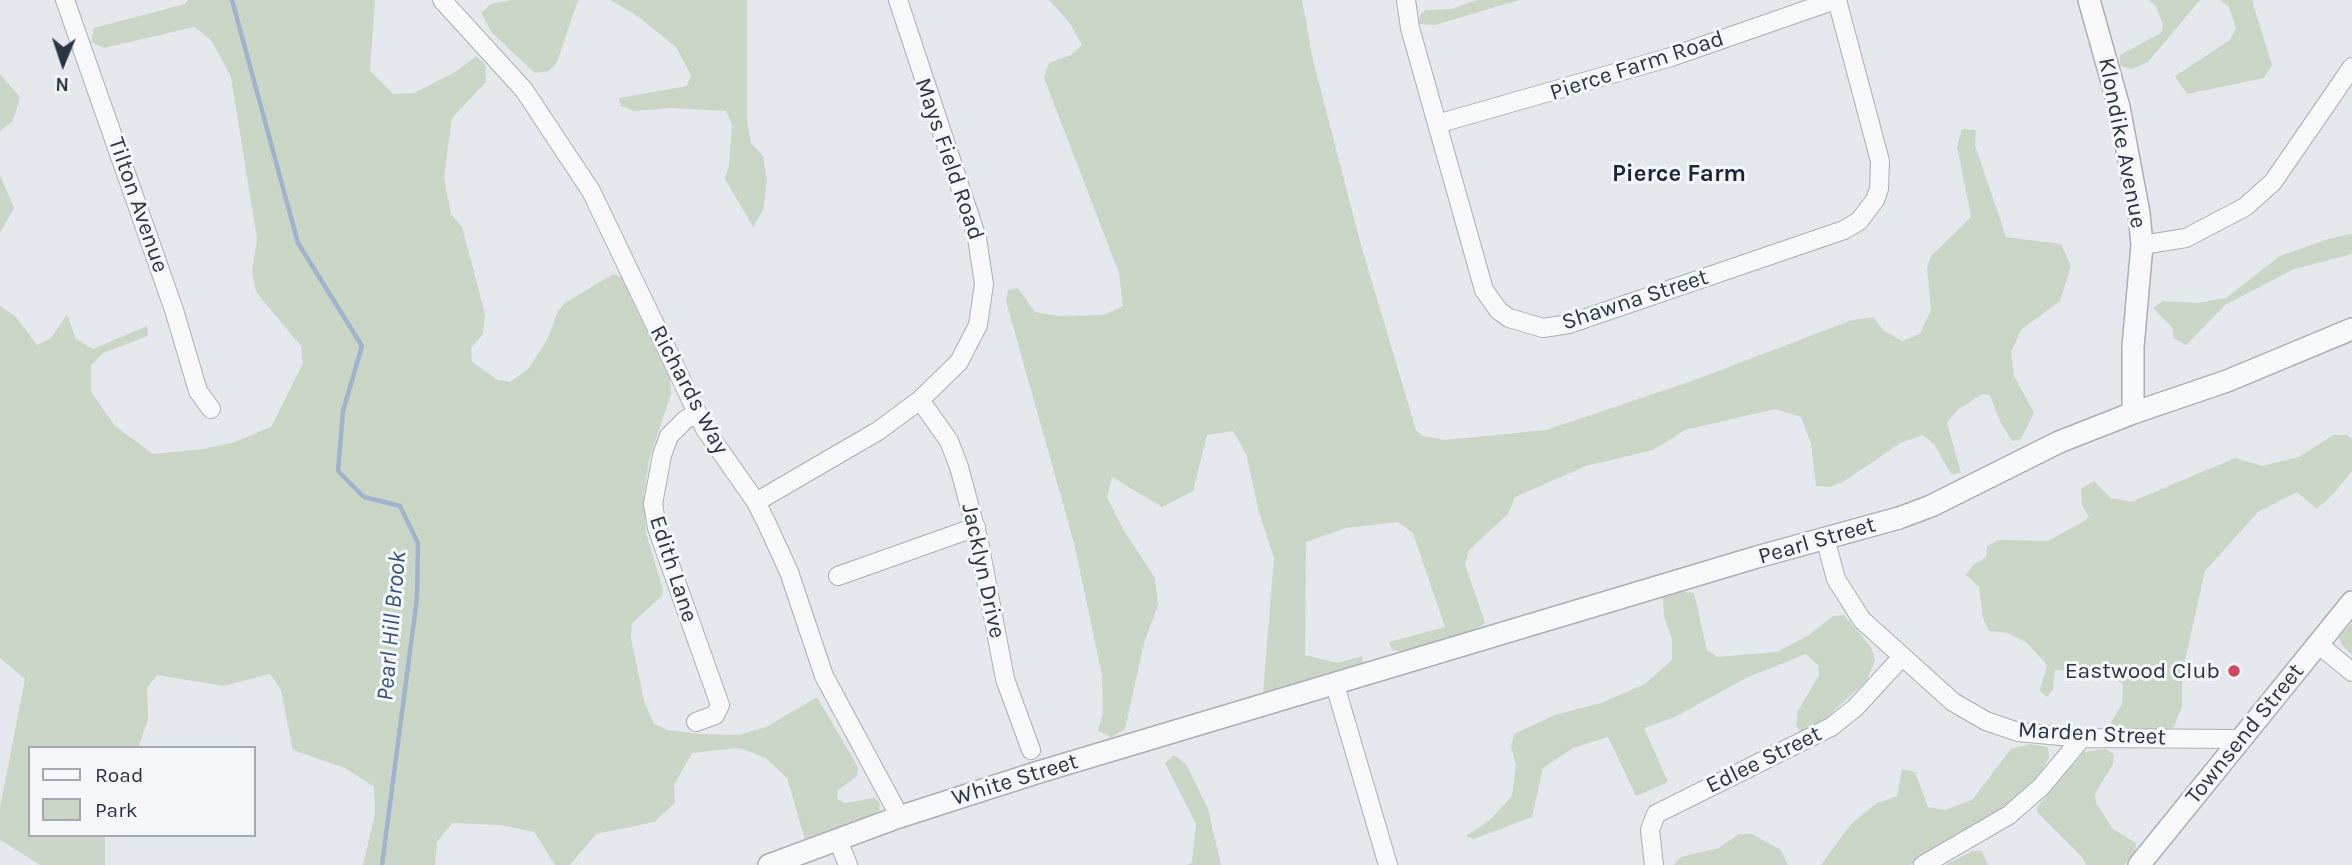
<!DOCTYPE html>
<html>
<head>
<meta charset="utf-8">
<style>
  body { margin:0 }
  #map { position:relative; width:2352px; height:865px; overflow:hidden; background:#e4e7ec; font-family:Karla,sans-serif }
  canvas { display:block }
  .legend { position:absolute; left:28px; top:746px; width:228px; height:91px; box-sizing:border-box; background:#f4f6f9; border:2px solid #a4a8b1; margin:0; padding:9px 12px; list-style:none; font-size:21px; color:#2b3445 }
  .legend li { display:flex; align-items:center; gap:14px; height:35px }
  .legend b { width:35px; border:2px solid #a4a8b1 }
  .north { position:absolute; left:28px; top:28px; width:70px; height:70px; -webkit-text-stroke:5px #f4f6f9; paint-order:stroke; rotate:182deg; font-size:19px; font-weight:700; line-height:28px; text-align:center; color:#2b3445 }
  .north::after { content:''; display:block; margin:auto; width:24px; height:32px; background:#2b3445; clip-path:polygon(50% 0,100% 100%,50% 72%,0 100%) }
</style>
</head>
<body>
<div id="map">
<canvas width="2352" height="865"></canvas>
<ul class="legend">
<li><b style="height:9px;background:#f7f8fa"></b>Road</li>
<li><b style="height:19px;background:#c9d6c5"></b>Park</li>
</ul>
<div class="north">N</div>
</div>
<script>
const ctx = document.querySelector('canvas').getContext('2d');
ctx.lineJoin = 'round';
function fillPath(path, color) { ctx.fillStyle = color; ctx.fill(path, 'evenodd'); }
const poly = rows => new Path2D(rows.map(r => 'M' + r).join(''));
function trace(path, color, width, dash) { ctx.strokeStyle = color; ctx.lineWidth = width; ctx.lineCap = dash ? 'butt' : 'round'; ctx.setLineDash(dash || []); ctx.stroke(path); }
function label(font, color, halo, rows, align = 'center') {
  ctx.font = font + ' Karla,sans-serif'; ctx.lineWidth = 6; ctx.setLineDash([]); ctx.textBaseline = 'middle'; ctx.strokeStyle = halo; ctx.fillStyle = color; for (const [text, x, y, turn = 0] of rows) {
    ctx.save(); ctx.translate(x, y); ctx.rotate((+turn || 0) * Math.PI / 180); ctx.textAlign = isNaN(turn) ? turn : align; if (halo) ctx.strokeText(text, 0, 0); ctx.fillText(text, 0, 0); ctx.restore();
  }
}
fillPath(poly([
  [188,0,375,0,370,71,393,94,414,93,457,71,476,56,485,64,486,82,452,118,444,177,451,214,462,227,485,314,483,334,471,348,472,362,498,380,510,382,528,369,547,340,558,311,565,303,613,274,621,277,670,379,671,394,649,460,644,494,646,533,663,590,662,596,632,623,631,638,644,701,654,724,668,730,700,734,740,735,766,727,817,697,858,767,857,776,838,790,837,799,845,803,874,798,880,803,879,811,806,843,787,778,766,758,739,748,692,753,674,785,675,803,654,822,596,834,570,865,555,865,534,832,501,825,452,823,437,842,435,865,363,865,375,814,374,787,345,768,293,750,281,690,270,674,224,686,157,675,147,688,148,720,138,748,30,748,30,835,105,835,105,865,40,865,0,840,0,807,25,679,0,658,0,306,16,317,37,345,51,338,67,315,76,339,93,349,147,326,148,336,103,353,91,366,91,392,115,426,153,454,203,449,235,442,271,427,303,363,301,346,256,292,252,272,257,239,231,77,211,40,194,27,104,48,91,42,94,28,185,4],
  [511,0,578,0,557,62,549,71,535,73,492,33,481,13,491,4],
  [611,0,747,0,747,120,751,143,763,156,767,181,763,210,753,227,725,179,729,165,732,125,726,111,670,108,634,111,621,106,619,98,687,86,691,75,676,47,640,18],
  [1049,0,1302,0,1313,60,1361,245,1416,430,1423,436,1445,440,1546,430,1692,381,1852,320,1873,317,1884,331,1902,341,1920,334,1931,310,1927,269,1931,256,1971,217,1957,147,1962,129,1976,130,1975,145,2006,237,2061,244,2071,266,2060,301,2021,330,2011,352,2014,376,2034,413,2021,439,2012,441,2000,421,1990,395,1982,394,1957,410,1947,423,1961,473,1951,474,1934,444,1923,435,1900,443,1843,482,1830,487,1816,486,1811,444,1801,417,1775,409,1685,430,1653,450,1586,466,1515,497,1508,514,1469,550,1465,564,1485,623,1463,638,1402,651,1392,650,1389,642,1445,627,1413,533,1398,522,1346,528,1306,542,1305,655,1338,663,1362,656,1364,672,1263,693,1274,558,1258,509,1247,456,1233,431,1207,435,1193,491,1162,507,1112,477,1107,497,1123,529,1155,578,1158,605,1144,643,1125,729,1111,737,1098,731,1103,712,1102,675,1074,543,1006,301,1008,290,1018,288,1035,312,1058,316,1103,315,1123,306,1119,273,1044,78,1049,63,1071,55,1082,45,1069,22],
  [1477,0,1519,0,1435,25,1419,24,1420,15,1426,10,1451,9],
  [2149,0,2200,0,2148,62,2132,69,2120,66,2120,55,2161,33,2163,25,2156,6],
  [2220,0,2252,0,2272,65,2264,78,2187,94,2175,76,2230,40,2236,28,2229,7],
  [0,74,20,97,13,121,0,131],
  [0,175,14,208,0,233,0,275],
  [2352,234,2352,254,2294,269,2225,305,2186,345,2174,338,2172,327,2153,308,2163,301,2198,303,2226,298,2280,256,2328,239],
  [2333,435,2347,435,2352,439,2352,471,2335,492,2317,509,2297,492,2258,512,2205,571,2182,674,2182,706,2174,727,2159,734,2114,734,2107,729,2122,704,2123,684,2106,672,2055,670,2053,689,2047,697,2040,691,2047,665,2027,643,2008,633,1989,631,1983,618,1979,587,1966,575,1973,565,1986,557,1987,546,1998,540,2048,541,2089,518,2082,505,2081,489,2094,481,2111,498,2131,502,2235,458,2262,466,2299,457],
  [1674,591,1694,593,1707,650,1718,657,1777,652,1809,635,1833,616,1844,615,1871,647,1875,660,1867,680,1817,727,1800,731,1796,725,1798,711,1819,675,1818,665,1806,654,1748,677,1673,718,1644,728,1668,782,1636,796,1608,737,1573,748,1543,768,1532,817,1474,839,1466,836,1490,820,1512,796,1516,766,1511,746,1514,734,1555,715,1601,703,1645,684,1672,660,1672,639,1664,616,1663,598],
  [2352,623,2352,655,2342,645,2339,637],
  [2030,744,2048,747,2049,758,2040,773,2007,809,1973,832,1910,865,1821,865,1851,824,1877,803,1897,796,1902,769,1915,772,1928,807,1945,810,1972,800,2011,749],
  [2105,749,2114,754,2113,764,2095,794,2096,803,2113,829,2136,843,2135,851,2124,865,2086,865,2082,857,2037,812,2038,806,2084,752],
  [1174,755,1186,764,1208,809,1221,865,1187,865,1192,862,1196,824,1165,763],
  [1739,834,1752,834,1781,850,1788,865,1673,865,1681,857,1719,848],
  [1972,851,1982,851,1988,865,1945,865]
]), '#c9d6c5');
trace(poly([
  [232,0,298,243,362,346,343,411,338,471,364,497,400,506,418,543,417,598,382,865]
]), '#9fb4cc', 4.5);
const minor = poly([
  [65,0,174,310,198,391,211,409],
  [442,0,524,90,591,191,705,429,756,502,767,524,789,572,824,676,894,806],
  [1406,0,1410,28,1484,290,1499,311,1509,318,1543,328,1569,324,1844,230,1859,221,1875,200,1879,189,1880,161,1837,0],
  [1437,124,1671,57,1835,0],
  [2142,245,2186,238,2245,207,2273,182,2352,67],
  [920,400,949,441,959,467,979,542,1005,679,1031,750],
  [756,502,878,431,920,400,959,362,978,325,984,284,977,238,898,0],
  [1825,538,1836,579,1862,620,1953,702,1986,721,2018,732,2082,738,2241,739],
  [838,576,976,527],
  [2318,644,2352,672],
  [1335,685,1388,865],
  [696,722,715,715,720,705,657,528,653,504,662,455,669,436,685,420,697,413],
  [838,840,848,865],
  [1654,865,1650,830,1656,814,1831,727,1855,708,1901,658],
  [1923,865,2009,815,2041,787,2082,738]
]);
const tertiary = poly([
  [2089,0,2119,107,2139,213,2142,245,2133,347,2133,413],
  [769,865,899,817,1039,772,1757,557,1899,518,1931,506,2059,442,2133,413,2227,381,2352,329],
  [2139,865,2352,602]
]);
trace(minor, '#a9aeb7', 20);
trace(tertiary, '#a9aeb7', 24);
trace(minor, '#f7f8fa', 18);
trace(tertiary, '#f7f8fa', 21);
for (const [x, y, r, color] of [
  [2234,671,7,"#d1495b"]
]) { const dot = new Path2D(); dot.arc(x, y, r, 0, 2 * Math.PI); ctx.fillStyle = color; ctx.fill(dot); trace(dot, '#f4f6f9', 2.5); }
label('23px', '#2b3445', '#f4f6f9', [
  ["Pierce Farm Road",1637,66,-18],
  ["Klondike Avenue",2122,143,79],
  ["Mays Field Road",949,159,71],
  ["Tilton Avenue",138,205,71],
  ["Shawna Street",1635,300,-18],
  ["Richards Way",689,390,62],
  ["Pearl Street",1817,541,-16],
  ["Edith Lane",673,569,72],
  ["Jacklyn Drive",983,571,78],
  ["Marden Street",2092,734,3],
  ["Townsend Street",2245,734,-51],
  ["Edlee Street",1764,760,-26],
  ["White Street",1015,780,-17]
]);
label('23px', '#2b3445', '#f4f6f9', [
  ["Eastwood Club",2220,671]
], 'right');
label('bold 24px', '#1d2536', '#f4f6f9', [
  ["Pierce Farm",1679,174]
]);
label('italic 24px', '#34527a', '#f4f6f9', [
  ["Pearl Hill Brook",392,626,-85]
]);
</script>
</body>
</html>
